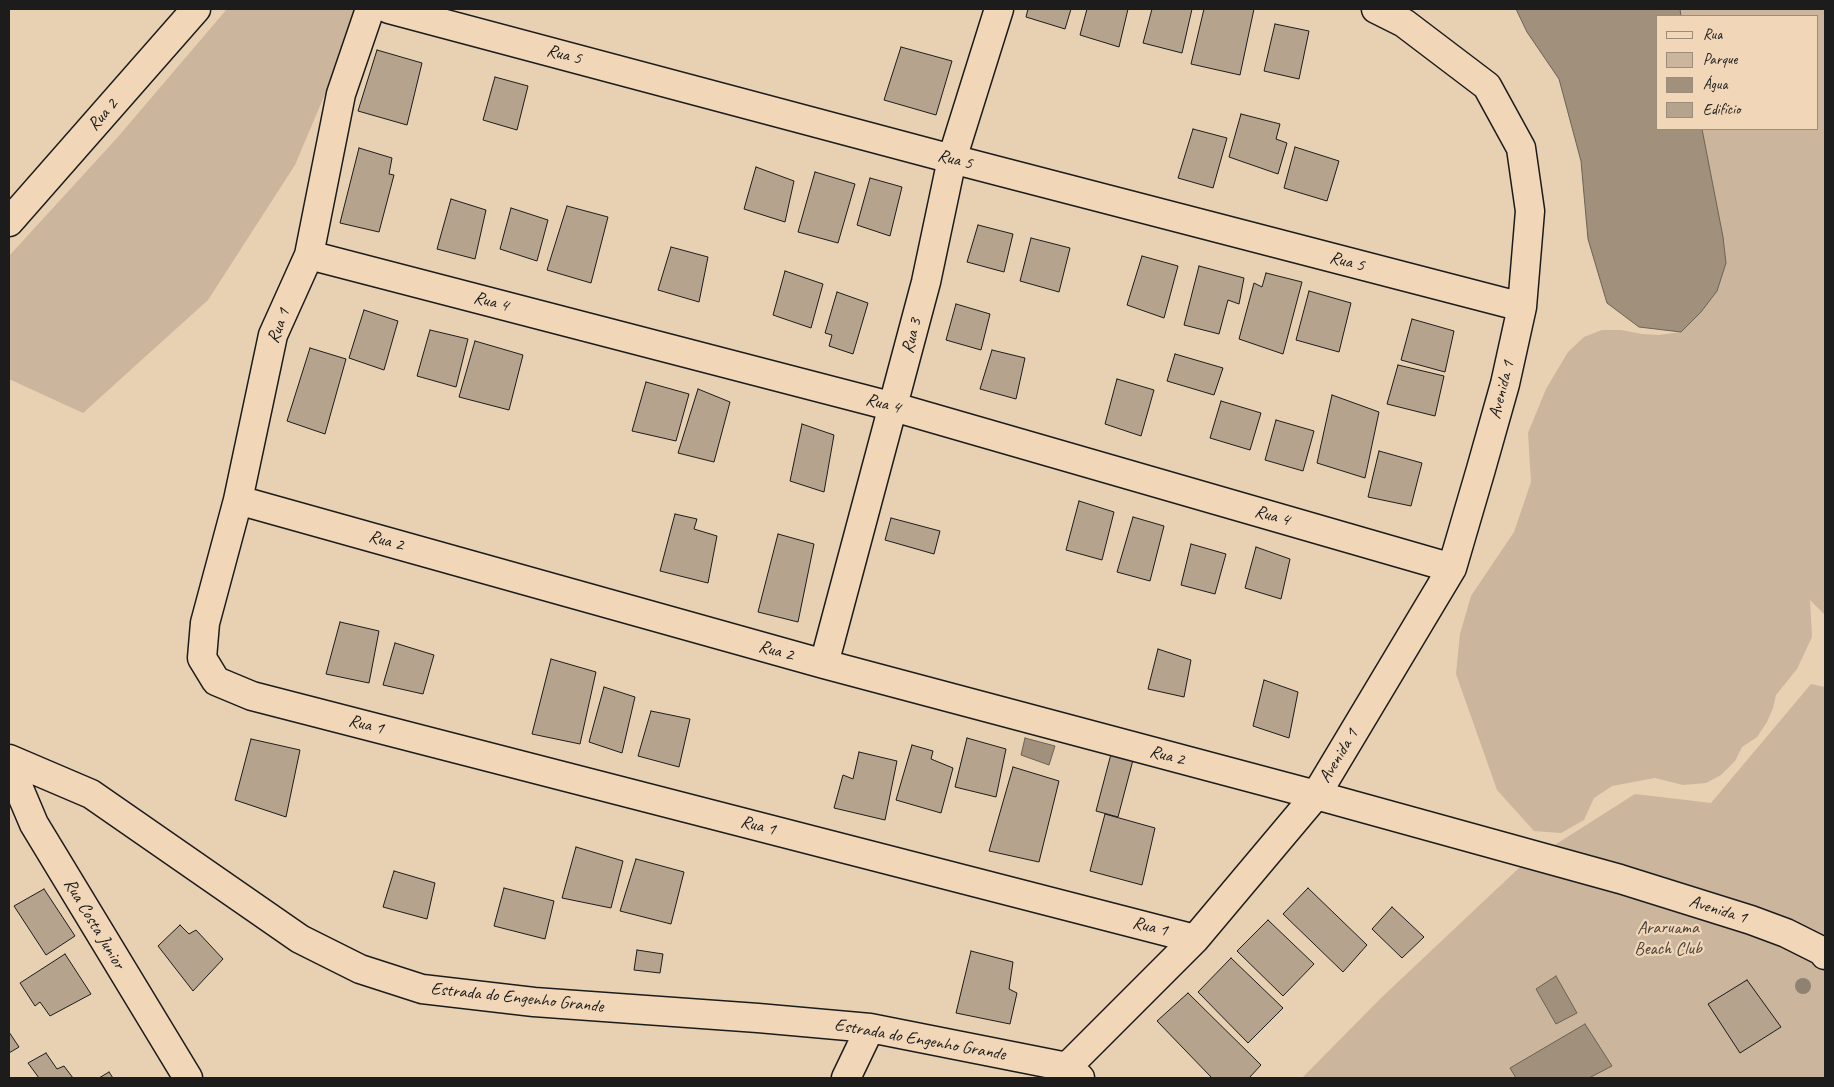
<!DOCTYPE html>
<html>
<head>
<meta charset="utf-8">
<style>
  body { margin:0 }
  #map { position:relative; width:1834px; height:1087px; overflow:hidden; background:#e8d0b2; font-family:Caveat,sans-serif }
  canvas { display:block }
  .frame { position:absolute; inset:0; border:10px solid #1c1c1c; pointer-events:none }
  .legend { position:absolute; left:1656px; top:15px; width:162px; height:115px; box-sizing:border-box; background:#f1d7b8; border:1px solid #9c8c7a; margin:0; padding:6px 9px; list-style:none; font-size:15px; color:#1c1c1c }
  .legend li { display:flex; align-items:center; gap:10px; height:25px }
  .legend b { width:25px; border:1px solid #9c8c7a }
</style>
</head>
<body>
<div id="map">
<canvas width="1834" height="1087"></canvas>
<div class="frame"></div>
<ul class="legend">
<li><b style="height:6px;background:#f1d7b8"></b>Rua</li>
<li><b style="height:14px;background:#cbb59c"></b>Parque</li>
<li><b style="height:14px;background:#a0907c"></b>Água</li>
<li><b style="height:14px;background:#b6a38d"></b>Edifício</li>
</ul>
</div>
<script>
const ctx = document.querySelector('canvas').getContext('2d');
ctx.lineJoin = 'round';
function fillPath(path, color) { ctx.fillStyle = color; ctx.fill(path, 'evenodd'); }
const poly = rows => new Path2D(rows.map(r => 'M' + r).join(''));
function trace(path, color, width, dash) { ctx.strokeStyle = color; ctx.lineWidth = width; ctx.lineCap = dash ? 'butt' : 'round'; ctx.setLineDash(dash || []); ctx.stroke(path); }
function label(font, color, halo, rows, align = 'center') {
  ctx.font = font + ' Caveat,sans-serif'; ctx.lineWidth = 4.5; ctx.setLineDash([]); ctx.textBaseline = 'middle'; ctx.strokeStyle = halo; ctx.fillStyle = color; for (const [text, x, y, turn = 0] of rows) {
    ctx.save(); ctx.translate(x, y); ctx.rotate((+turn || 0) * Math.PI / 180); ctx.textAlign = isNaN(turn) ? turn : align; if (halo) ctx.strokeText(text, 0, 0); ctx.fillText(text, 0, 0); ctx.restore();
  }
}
fillPath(poly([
  [227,9,361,9,295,165,208,300,83,413,9,379,9,256,117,138],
  [1680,9,1825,9,1825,615,1810,600,1812,637,1797,669,1776,695,1773,708,1767,722,1757,737,1742,747,1735,761,1721,775,1706,783,1683,785,1655,778,1612,786,1594,798,1584,820,1561,833,1534,831,1497,790,1456,674,1460,634,1471,596,1514,532,1531,482,1528,433,1546,389,1568,352,1584,337,1602,330,1621,330,1642,334,1659,335,1681,332,1701,312,1726,263,1723,237,1702,129,1818,129,1818,16,1681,16],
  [1811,684,1825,687,1825,1078,1302,1078,1381,998,1520,867,1635,794,1711,803]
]), '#cbb59c');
const water = poly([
  [1516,9,1680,9,1681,16,1658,16,1658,129,1702,129,1723,237,1726,263,1717,291,1701,312,1681,332,1639,327,1607,303,1588,239,1581,161,1559,79,1527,32,1516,9],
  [1025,738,1055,746,1049,765,1021,755,1025,738],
  [1556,976,1577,1013,1556,1024,1536,989,1556,976],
  [1585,1024,1612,1066,1589,1078,1516,1078,1510,1068,1585,1024]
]);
fillPath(water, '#a0907c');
trace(water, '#6b6256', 1);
const building = poly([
  [1028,9,1071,9,1065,29,1026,17,1028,9],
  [1087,9,1128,9,1119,47,1080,35,1087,9],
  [1152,9,1192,9,1182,53,1143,43,1152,9],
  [1204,9,1254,9,1240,75,1191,64,1204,9],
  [1275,24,1309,31,1299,79,1264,71,1275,24],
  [901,47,952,61,936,115,884,100,901,47],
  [377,50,422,63,407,125,358,111,377,50],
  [495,77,528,86,517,130,483,120,495,77],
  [1241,114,1280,124,1276,139,1287,143,1278,174,1229,157,1241,114],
  [1193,129,1227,138,1213,188,1178,178,1193,129],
  [1295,147,1339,161,1327,201,1284,188,1295,147],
  [359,148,392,158,389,174,394,175,379,232,340,223,359,148],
  [756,167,794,181,785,222,744,209,756,167],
  [815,172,855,184,838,243,798,232,815,172],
  [870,178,902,187,890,236,857,225,870,178],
  [451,199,486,210,475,259,437,249,451,199],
  [567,206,608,217,591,283,547,270,567,206],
  [511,208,548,220,537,261,500,249,511,208],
  [978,225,1013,234,1004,272,967,262,978,225],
  [1031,238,1070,248,1059,292,1020,281,1031,238],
  [671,247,708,257,699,302,658,290,671,247],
  [1142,256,1178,266,1164,318,1127,305,1142,256],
  [1199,266,1244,278,1239,304,1228,300,1219,334,1184,325,1199,266],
  [785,271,823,284,811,328,773,315,785,271],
  [1266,273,1302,282,1283,354,1239,339,1254,283,1262,287,1266,273],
  [1309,291,1351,303,1339,352,1296,340,1309,291],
  [837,292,868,303,853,354,829,346,832,335,825,333,837,292],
  [956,304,990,314,981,350,946,340,956,304],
  [364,310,398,321,384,370,349,358,364,310],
  [1412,319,1454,331,1445,372,1401,360,1412,319],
  [430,330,468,339,456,387,417,376,430,330],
  [475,341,523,355,509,410,459,397,475,341],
  [310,348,346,359,325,434,287,421,310,348],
  [992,350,1025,358,1016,399,980,389,992,350],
  [1175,354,1223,368,1214,395,1167,381,1175,354],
  [1398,365,1444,376,1435,416,1387,404,1398,365],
  [1117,379,1154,390,1141,436,1105,424,1117,379],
  [646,382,689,394,676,441,632,431,646,382],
  [698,389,730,402,714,462,678,453,698,389],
  [1332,395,1379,412,1365,478,1317,463,1332,395],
  [1221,401,1261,413,1250,450,1210,438,1221,401],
  [1276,420,1314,431,1303,471,1265,460,1276,420],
  [802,424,834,435,824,492,790,481,802,424],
  [1379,451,1422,463,1411,506,1368,497,1379,451],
  [1079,501,1114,512,1102,560,1066,550,1079,501],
  [675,514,697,519,694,529,717,536,708,583,660,571,675,514],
  [1133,517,1164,526,1150,581,1117,572,1133,517],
  [891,518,940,531,934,554,885,540,891,518],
  [778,534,814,544,798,622,758,612,778,534],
  [1191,544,1226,554,1215,594,1181,585,1191,544],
  [1256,547,1290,559,1281,599,1245,588,1256,547],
  [340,622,379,631,369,683,326,674,340,622],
  [395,643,434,655,423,694,383,685,395,643],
  [1158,649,1191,660,1184,697,1148,689,1158,649],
  [551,659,596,672,580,744,532,734,551,659],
  [1264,680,1298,692,1289,738,1253,726,1264,680],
  [604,687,635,697,622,753,589,742,604,687],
  [651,711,690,719,679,767,638,756,651,711],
  [967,738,1006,749,996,797,955,787,967,738],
  [251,739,300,750,286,817,235,800,251,739],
  [912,745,933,751,931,759,953,768,941,813,896,800,912,745],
  [859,752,897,761,885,820,834,808,843,775,853,779,859,752],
  [1111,754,1133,760,1118,817,1096,811,1111,754],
  [1013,767,1059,781,1039,862,989,851,1013,767],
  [1105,814,1155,828,1142,885,1090,871,1105,814],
  [576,847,623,861,611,908,562,898,576,847],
  [636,859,684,872,671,924,620,911,636,859],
  [394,871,435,883,427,919,383,907,394,871],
  [504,888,554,901,545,939,494,926,504,888],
  [1308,888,1367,945,1343,972,1283,914,1308,888],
  [44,889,75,936,46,955,14,906,44,889],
  [1392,907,1424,937,1402,958,1372,929,1392,907],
  [1268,920,1314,964,1283,996,1237,951,1268,920],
  [180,925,189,934,196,930,223,959,193,991,158,946,180,925],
  [637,950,663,954,660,973,634,970,637,950],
  [971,951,1013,962,1009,989,1017,993,1010,1024,956,1013,971,951],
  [65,954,91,994,50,1016,40,1002,35,1006,20,983,65,954],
  [1231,958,1283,1008,1248,1043,1198,992,1231,958],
  [1747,980,1781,1027,1740,1053,1708,1004,1747,980],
  [1188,993,1261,1065,1249,1078,1212,1078,1157,1021,1188,993],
  [9,1032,19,1047,9,1053,9,1032],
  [46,1053,57,1069,64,1066,73,1078,39,1078,28,1063,46,1053],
  [109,1072,113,1078,99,1078,109,1072]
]);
fillPath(building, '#b6a38d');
trace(building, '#1c1c1c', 1);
const minor = poly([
  [370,9,341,94,309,255,273,335,238,500,205,623,202,658,216,681,252,696,1195,939],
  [389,9,952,159,1522,307],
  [9,222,196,9],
  [309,255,894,407,1452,568],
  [238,500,824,664,1316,795,1620,879,1751,920,1786,933,1822,951,1825,955],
  [824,664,926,282,952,159,999,9],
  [9,759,91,794,300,939,360,969,422,989,534,1002,758,1018,870,1028,1067,1067,1080,1078],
  [9,765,34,824,188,1078],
  [1067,1067,1195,939,1316,795,1452,568,1481,469,1505,384,1522,307,1530,211,1521,148,1487,86,1404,23,1376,9],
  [846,1078,870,1028]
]);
trace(minor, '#1c1c1c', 31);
trace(minor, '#f1d7b8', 28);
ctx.fillStyle = '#908271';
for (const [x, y] of [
  [1803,986]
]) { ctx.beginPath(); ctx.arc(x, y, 8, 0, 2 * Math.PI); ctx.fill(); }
label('18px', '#1c1c1c', '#f1d7b8', [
  ["Rua 5",564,55,15],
  ["Rua 2",103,115,-49],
  ["Rua 5",955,160,15],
  ["Rua 5",1347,262,15],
  ["Rua 4",491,302,15],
  ["Rua 1",279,326,-70],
  ["Rua 3",912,336,-76],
  ["Avenida 1",1502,390,-76],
  ["Rua 4",883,404,15],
  ["Rua 4",1272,516,16],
  ["Rua 2",386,541,16],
  ["Rua 2",776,651,16],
  ["Rua 1",366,725,14],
  ["Rua 2",1167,756,15],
  ["Avenida 1",1339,756,-59],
  ["Rua 1",758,826,14],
  ["Avenida 1",1718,910,17],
  ["Rua Costa Junior",94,924,59],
  ["Rua 1",1150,927,14],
  ["Estrada do Engenho Grande",517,998,6],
  ["Estrada do Engenho Grande",920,1040,10]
]);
label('18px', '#48423c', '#f1d7b8', [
  ["Araruama",1668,928],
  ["Beach Club",1668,949]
]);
</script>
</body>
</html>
